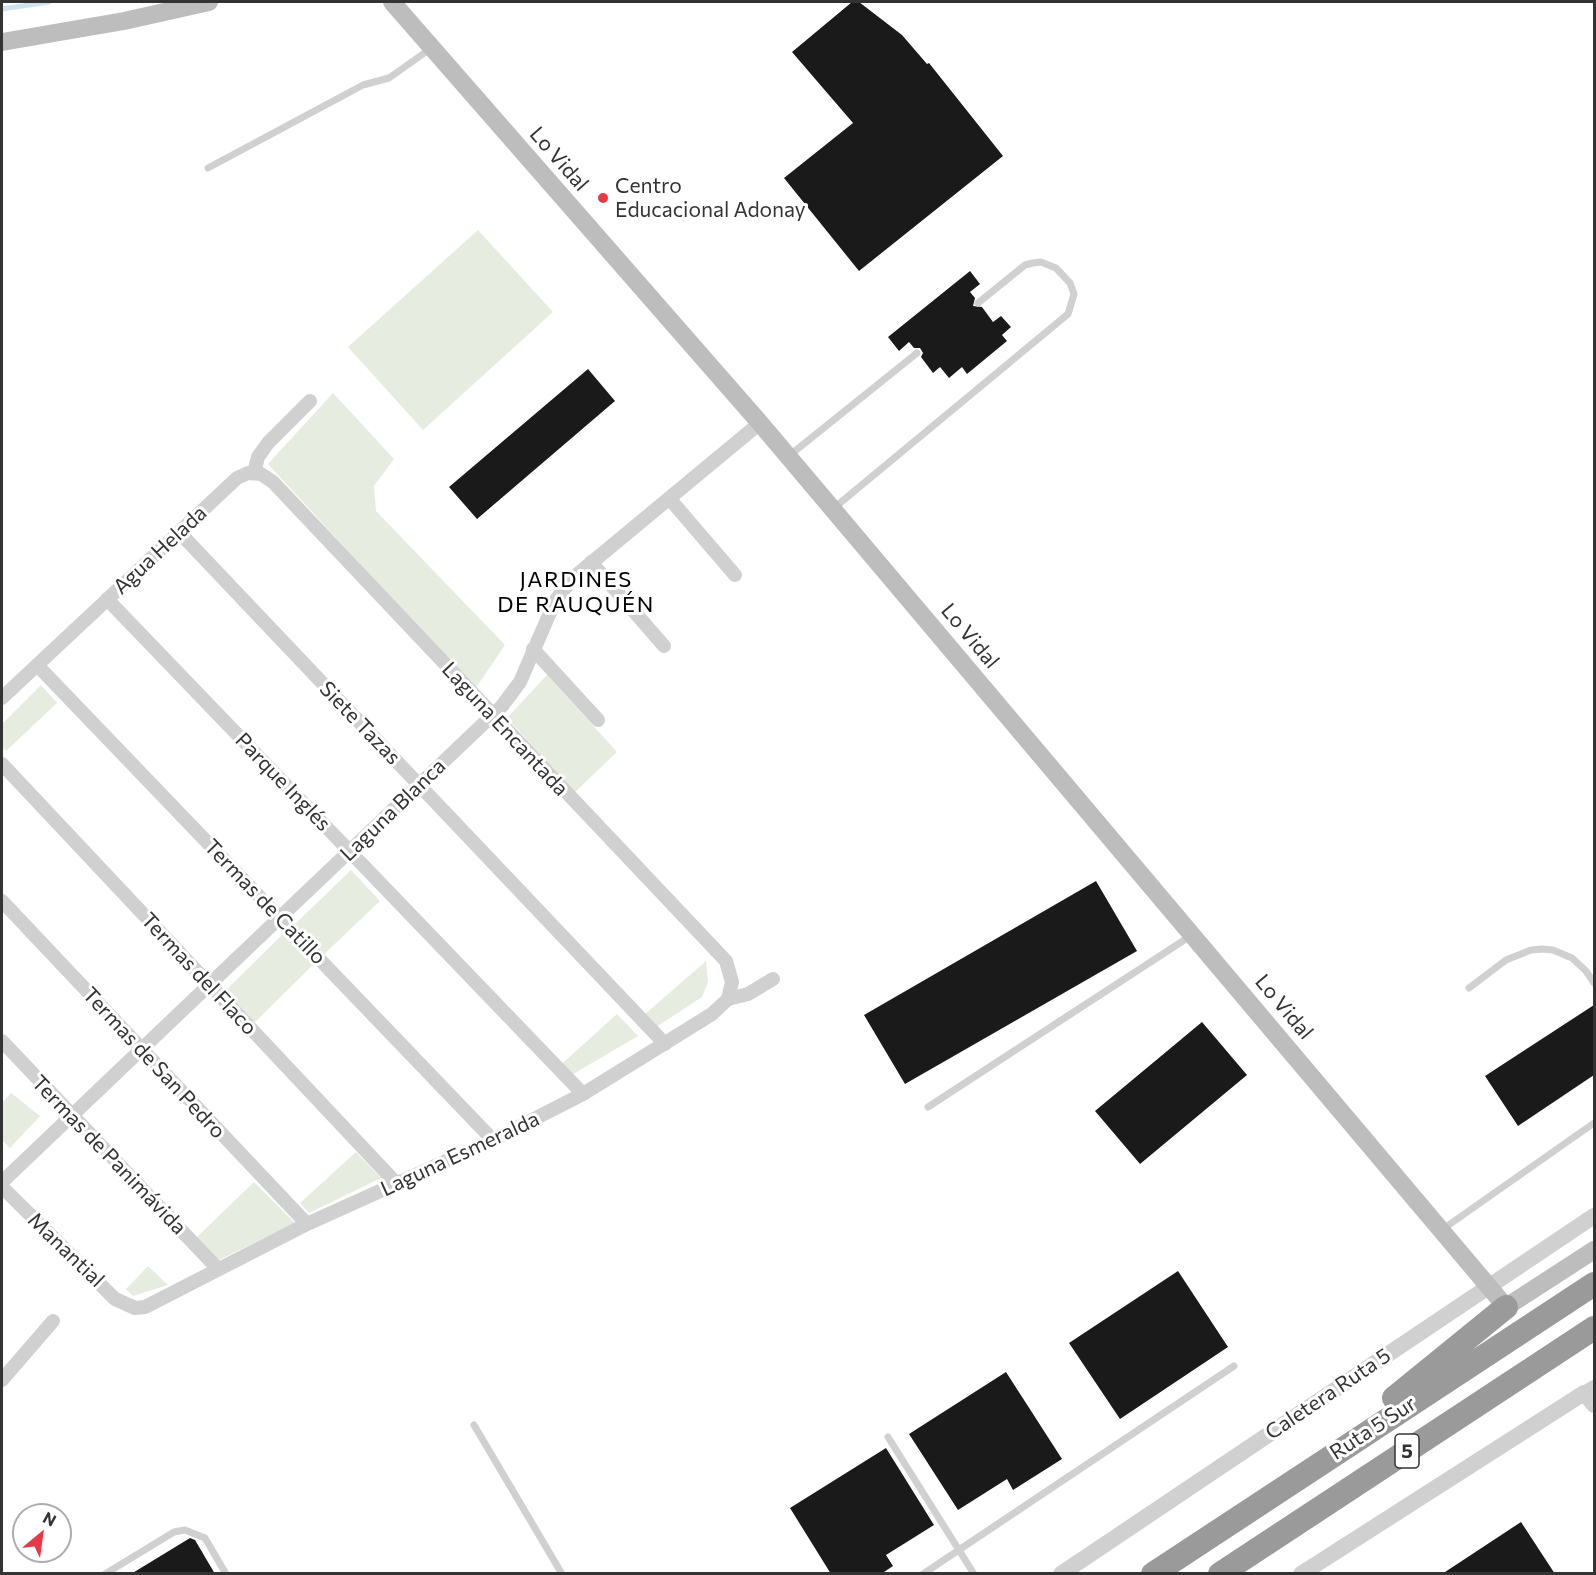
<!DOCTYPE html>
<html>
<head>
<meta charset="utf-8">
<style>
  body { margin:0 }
  #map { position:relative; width:1596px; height:1575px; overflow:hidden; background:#fff; font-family:Commissioner,sans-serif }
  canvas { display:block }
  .frame { position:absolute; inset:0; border:3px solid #333; pointer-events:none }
  .north { position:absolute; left:12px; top:1503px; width:60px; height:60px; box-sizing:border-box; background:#fff; border:2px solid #adadad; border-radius:50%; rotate:29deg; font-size:16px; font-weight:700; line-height:24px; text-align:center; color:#333 }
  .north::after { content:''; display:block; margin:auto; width:21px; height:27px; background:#e63946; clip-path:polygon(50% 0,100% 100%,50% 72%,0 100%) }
</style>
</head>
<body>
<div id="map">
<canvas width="1596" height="1575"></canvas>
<div class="frame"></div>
<div class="north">N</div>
</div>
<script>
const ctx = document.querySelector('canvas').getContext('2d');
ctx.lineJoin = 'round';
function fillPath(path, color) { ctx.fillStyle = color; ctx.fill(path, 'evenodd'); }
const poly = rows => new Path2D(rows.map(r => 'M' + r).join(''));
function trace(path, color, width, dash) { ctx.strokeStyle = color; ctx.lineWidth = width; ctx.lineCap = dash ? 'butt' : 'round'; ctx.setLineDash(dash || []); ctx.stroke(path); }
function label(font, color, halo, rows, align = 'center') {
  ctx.font = font + ' Commissioner,sans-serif'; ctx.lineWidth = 6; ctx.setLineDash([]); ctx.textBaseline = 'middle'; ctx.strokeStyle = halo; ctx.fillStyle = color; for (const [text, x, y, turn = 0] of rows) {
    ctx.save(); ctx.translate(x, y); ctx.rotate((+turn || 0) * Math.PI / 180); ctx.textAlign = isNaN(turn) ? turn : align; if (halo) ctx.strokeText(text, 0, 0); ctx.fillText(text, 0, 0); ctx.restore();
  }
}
fillPath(poly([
  [478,230,553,312,423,430,348,347],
  [333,393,394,459,374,486,376,511,505,645,475,689,268,464],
  [547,675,617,752,575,792,507,718],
  [41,685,57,703,6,751,2,747,2,724],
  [351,870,380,901,320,958,291,928],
  [287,930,317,961,253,1024,223,993],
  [706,961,708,982,702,997,647,1033,637,1021],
  [617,1014,638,1036,563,1080,555,1070],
  [11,1093,40,1116,10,1148,2,1140,2,1103],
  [356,1152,381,1178,309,1213,300,1203],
  [254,1182,295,1223,217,1261,195,1239],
  [148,1266,168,1285,133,1296,126,1289]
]), '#e6ecdf');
trace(poly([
  [2,9,49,2]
]), '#cfe2ee', 5);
fillPath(poly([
  [852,2,859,2,902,35,927,64,929,63,1003,156,859,271,784,178,853,123,792,52],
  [970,271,980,284,970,292,975,298,973,306,982,307,993,322,1001,316,1011,327,1002,335,1007,341,967,374,962,367,949,378,940,367,933,373,921,357,923,353,920,348,914,348,909,342,899,351,888,337],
  [588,369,615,401,477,519,449,487],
  [1096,881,1137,951,905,1084,864,1015],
  [1594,1005,1594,1075,1518,1126,1485,1076],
  [1202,1022,1247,1075,1140,1164,1095,1111],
  [1178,1271,1228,1347,1120,1419,1069,1343],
  [1006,1372,1062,1459,1013,1490,1007,1479,958,1510,909,1434],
  [886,1448,934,1525,886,1555,893,1566,881,1574,831,1574,790,1508],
  [1521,1522,1555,1574,1442,1574],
  [190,1538,195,1540,215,1574,131,1574]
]), '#1a1a1a');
trace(poly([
  [208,168,363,85,389,78,430,49],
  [790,455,917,353],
  [834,508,1068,314,1074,294,1070,283,1056,268,1041,262,1033,263,1025,265,978,303],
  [1469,988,1506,960,1531,950,1542,949,1553,950,1572,958,1586,971,1594,983],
  [928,1107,1192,935],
  [1443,1229,1594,1123],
  [474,1425,562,1574],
  [888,1437,974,1574],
  [105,1574,174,1532,185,1530,205,1538,226,1574],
  [923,1574,1234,1366]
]), '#d0d0d0', 7);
trace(poly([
  [254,473,258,457,268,443,310,401],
  [669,498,735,575],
  [179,532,665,1044],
  [591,562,664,646],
  [107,599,583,1094],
  [533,649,598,720],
  [37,665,493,1140],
  [2,698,237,478,248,473,261,474,273,482,726,961,732,982,728,999],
  [2,764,397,1184],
  [2,901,307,1224],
  [2,1041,217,1268],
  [2,1182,502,706,520,682,555,601,573,578,760,423],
  [2,1187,115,1299,135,1308,145,1307,307,1224,493,1140,583,1094,712,1014,728,999,748,994,773,979],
  [2,1380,53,1321],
  [1584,1393,1594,1387]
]), '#d0d0d0', 14);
trace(poly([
  [1061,1574,1594,1216],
  [1301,1574,1584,1393,1594,1405]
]), '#d0d0d0', 16);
trace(poly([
  [392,2,760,423,1506,1307,1594,1250],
  [2,42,124,21,209,2]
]), '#bdbdbd', 18);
trace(poly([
  [1394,1398,1506,1307],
  [1153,1574,1594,1284],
  [1220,1574,1594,1328]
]), '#9a9a9a', 24);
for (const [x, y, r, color] of [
  [603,198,6,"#e63946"]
]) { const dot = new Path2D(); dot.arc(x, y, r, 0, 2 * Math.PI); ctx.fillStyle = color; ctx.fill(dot); trace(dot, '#fff', 2); }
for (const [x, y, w] of [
  [1407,1451,24]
]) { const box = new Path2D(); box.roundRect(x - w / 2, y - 17, w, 34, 4.5); ctx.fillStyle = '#fff'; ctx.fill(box); trace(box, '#333', 1.5); }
label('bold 20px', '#333', null, [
  ["5",1407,1451]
]);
label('21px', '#333', '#fff', [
  ["Lo Vidal",559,159,49],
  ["Agua Helada",160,550,-43],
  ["Lo Vidal",970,636,50],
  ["Siete Tazas",360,723,46],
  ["Laguna Encantada",505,729,47],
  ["Parque Inglés",283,782,46],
  ["Laguna Blanca",393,810,-44],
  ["Termas de Catillo",265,902,46],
  ["Termas del Flaco",199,974,47],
  ["Lo Vidal",1284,1007,50],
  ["Termas de San Pedro",154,1063,47],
  ["Laguna Esmeralda",460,1154,-25],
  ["Termas de Panimávida",109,1155,46],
  ["Manantial",66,1250,44],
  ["Caletera Ruta 5",1328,1394,-34],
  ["Ruta 5 Sur",1373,1428,-33]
]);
label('21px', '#333', '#fff', [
  ["Centro",615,186],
  ["Educacional Adonay",615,210]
], 'left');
ctx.letterSpacing = '1.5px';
label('22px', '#000', '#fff', [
  ["JARDINES",576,580],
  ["DE RAUQUÉN",576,605]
]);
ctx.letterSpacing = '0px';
</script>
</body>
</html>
